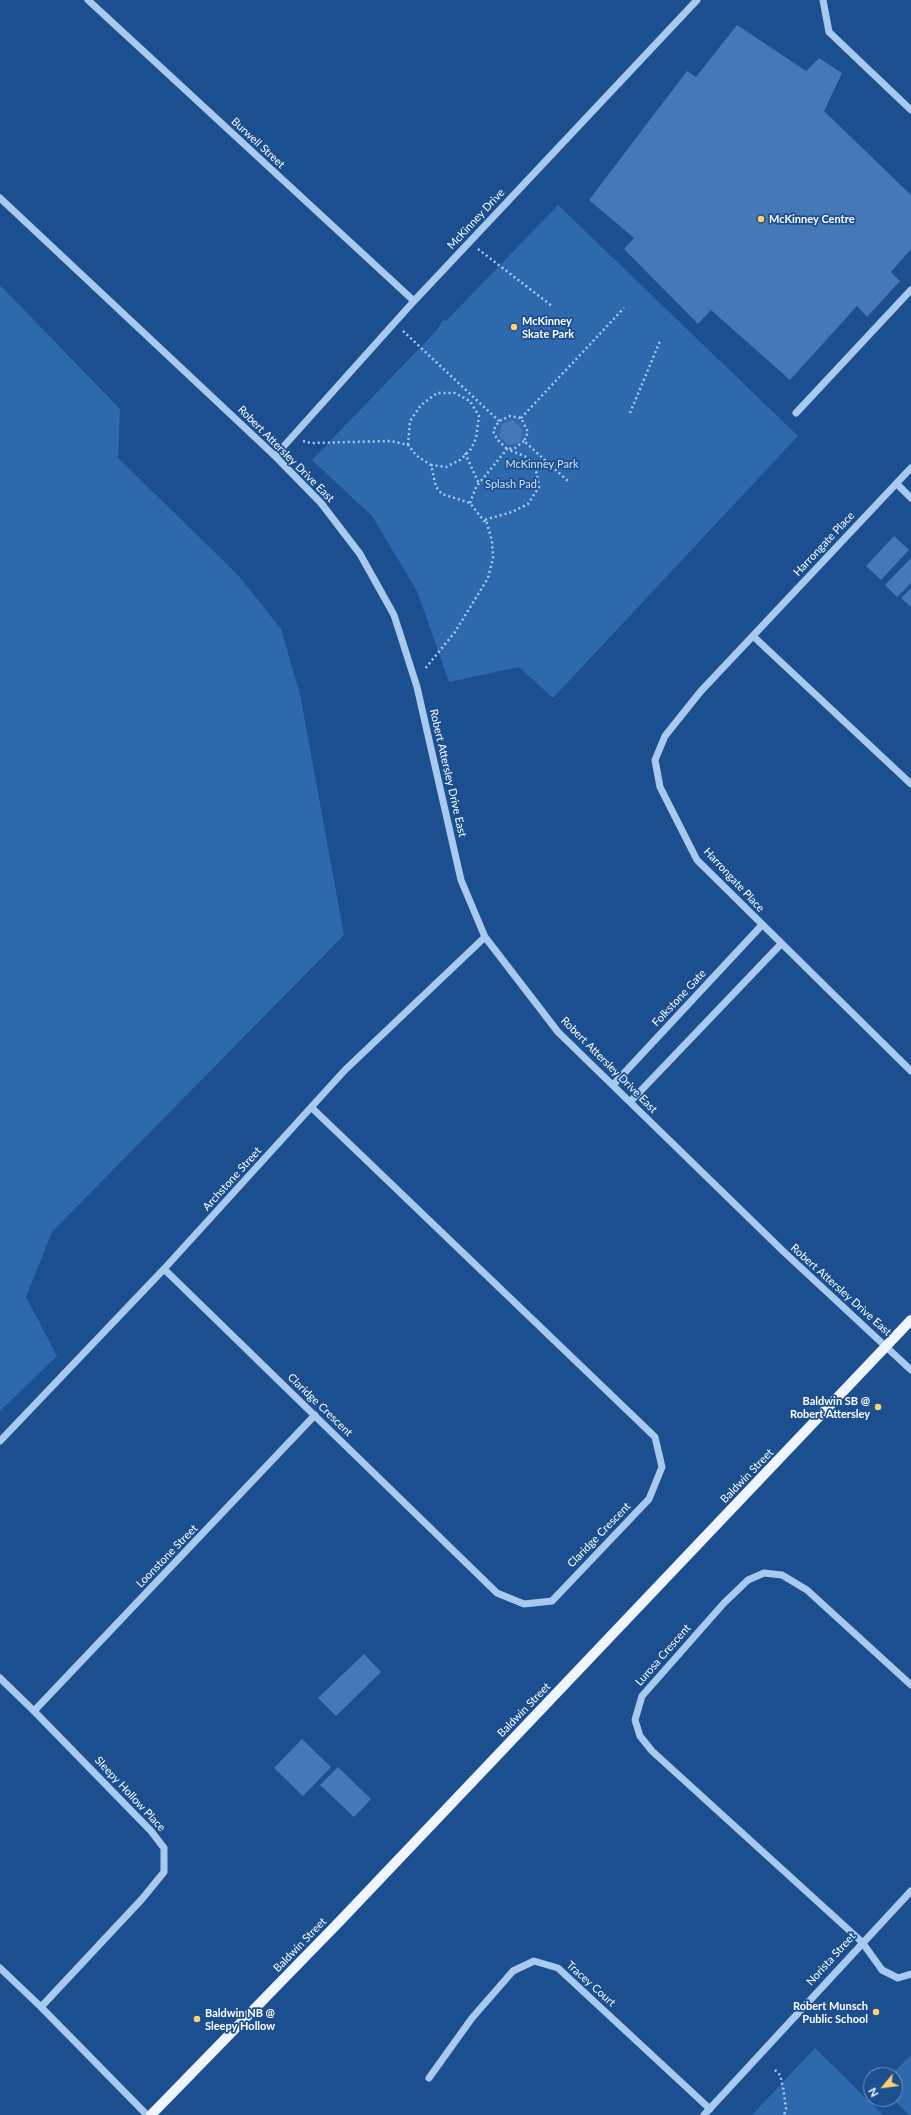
<!DOCTYPE html>
<html>
<head>
<meta charset="utf-8">
<style>
  body { margin:0 }
  #map { position:relative; width:911px; height:2115px; overflow:hidden; background:#1b4f8f; font-family:Lato,sans-serif }
  canvas { display:block }
  .north { position:absolute; left:863px; top:2067px; width:40px; height:40px; box-sizing:border-box; background:#1b4f8f; border:1px solid #7695bc; border-radius:50%; rotate:241deg; font-size:11px; font-weight:700; line-height:16px; text-align:center; color:#fff }
  .north::after { content:''; display:block; margin:auto; width:14px; height:18px; background:#ffd166; clip-path:polygon(50% 0,100% 100%,50% 72%,0 100%) }
</style>
</head>
<body>
<div id="map">
<canvas width="911" height="2115"></canvas>
<div class="north">N</div>
</div>
<script>
const ctx = document.querySelector('canvas').getContext('2d');
ctx.lineJoin = 'round';
function fillPath(path, color) { ctx.fillStyle = color; ctx.fill(path, 'evenodd'); }
const poly = rows => new Path2D(rows.map(r => 'M' + r).join(''));
function trace(path, color, width, dash) { ctx.strokeStyle = color; ctx.lineWidth = width; ctx.lineCap = dash ? 'butt' : 'round'; ctx.setLineDash(dash || []); ctx.stroke(path); }
function label(font, color, halo, rows, align = 'center') {
  ctx.font = font + ' Lato,sans-serif'; ctx.lineWidth = 3.5; ctx.setLineDash([]); ctx.textBaseline = 'middle'; ctx.strokeStyle = halo; ctx.fillStyle = color; for (const [text, x, y, turn = 0] of rows) {
    ctx.save(); ctx.translate(x, y); ctx.rotate((+turn || 0) * Math.PI / 180); ctx.textAlign = isNaN(turn) ? turn : align; if (halo) ctx.strokeText(text, 0, 0); ctx.fillText(text, 0, 0); ctx.restore();
  }
}
fillPath(poly([
  [558,205,798,436,553,698,519,667,449,682,417,591,372,516,312,460,436,331,443,320,446,321],
  [0,285,120,409,118,458,238,575,281,629,300,694,344,935,52,1232,26,1297,57,1356,0,1411],
  [815,2048,883,2115,752,2115],
  [911,2055,911,2115,909,2115,893,2099,895,2099,895,2075,891,2075]
]), '#2e69ad');
fillPath(poly([
  [737,25,806,71,819,58,842,73,824,111,911,195,911,249,891,272,900,281,867,317,857,306,790,380,711,310,698,324,624,249,634,238,589,200,687,71,696,77],
  [513,420,523,430,520,442,508,445,499,436,502,424],
  [894,536,909,550,881,580,866,566],
  [911,558,911,583,897,597,885,585],
  [911,588,911,607,901,598],
  [364,1654,381,1672,336,1716,318,1698],
  [302,1739,331,1767,303,1796,274,1768],
  [338,1767,371,1799,354,1817,320,1785]
]), '#4478b7');
trace(poly([
  [478,249,552,306],
  [403,331,499,421],
  [630,413,660,341],
  [521,418,624,308],
  [303,441,311,443,391,441,408,445,417,456,431,465,436,487,442,494,470,503,484,521,486,520,492,541,493,558,488,578,455,632,424,670],
  [524,441,515,448,507,449,497,439,493,431,499,421,510,416,521,418,528,432,524,441,569,482],
  [408,445,410,421,421,405,437,393,455,393,470,401,479,416,476,438,471,449,460,460,446,467,431,465],
  [465,453,479,484],
  [470,503,476,487,507,449,529,458,536,470,539,487,528,504,512,512,484,520],
  [775,2070,780,2075,783,2087,786,2109,784,2115]
]), '#a9c9ee', 2.5, [2, 3]);
trace(poly([
  [88,0,414,301],
  [823,0,829,32,911,110],
  [0,198,275,456,321,503,360,554,394,615,417,687,461,880,485,937,558,1032,784,1252,911,1370],
  [796,413,911,290],
  [275,456,414,301,697,0],
  [911,468,701,691,665,736,655,760,660,787,697,860,911,1071],
  [897,484,911,498],
  [753,636,911,784],
  [613,1085,762,925],
  [630,1102,781,944],
  [164,1269,497,1593,524,1604,552,1601,649,1499,662,1467,655,1437,312,1108],
  [0,1441,164,1269,345,1070,485,937],
  [0,1678,34,1711,151,1831,164,1848,164,1872,142,1899,41,2007],
  [911,1685,807,1590,782,1575,764,1573,748,1580,724,1603,642,1696,635,1720,640,1736,652,1751,862,1942,882,1970,898,1978,911,1974],
  [34,1711,315,1415],
  [0,1968,41,2007,147,2115],
  [429,2078,472,2018,513,1971,534,1961,558,1968,710,2109],
  [704,2115,911,1891]
]), '#a9c9ee', 7);
trace(poly([
  [151,2115,339,1922,911,1320]
]), '#f0f6ff', 10);
for (const [x, y, r, color] of [
  [761,219,4,"#ffd166"],
  [514,327,4,"#ffd166"],
  [878,1407,4,"#ffd166"],
  [876,2012,4,"#ffd166"],
  [197,2019,4,"#ffd166"]
]) { const dot = new Path2D(); dot.arc(x, y, r, 0, 2 * Math.PI); ctx.fillStyle = color; ctx.fill(dot); trace(dot, '#1b4f8f', 1.5); }
label('11px', '#fff', '#1b4f8f', [
  ["Burwell Street",258,143,43],
  ["McKinney Drive",476,219,-47],
  ["Robert Attersley Drive East",286,454,45],
  ["Harrongate Place",824,544,-47],
  ["Robert Attersley Drive East",448,773,77],
  ["Harrongate Place",734,880,47],
  ["Folkstone Gate",679,998,-47],
  ["Robert Attersley Drive East",609,1065,45],
  ["Archstone Street",232,1179,-48],
  ["Robert Attersley Drive East",841,1290,42],
  ["Claridge Crescent",320,1405,44],
  ["Baldwin Street",747,1476,-46],
  ["Claridge Crescent",599,1535,-46],
  ["Loonstone Street",167,1556,-46],
  ["Lurosa Crescent",663,1655,-49],
  ["Baldwin Street",524,1710,-46],
  ["Sleepy Hollow Place",130,1794,47],
  ["Baldwin Street",300,1945,-46],
  ["Norista Street",831,1959,-48],
  ["Tracey Court",591,1984,42]
]);
label('bold 11px', '#fff', '#1b4f8f', [
  ["McKinney Centre",769,219],
  ["McKinney",522,321],
  ["Skate Park",522,334],
  ["Baldwin SB @",870,1401,"right"],
  ["Robert Attersley",870,1414,"right"],
  ["Robert Munsch",868,2006,"right"],
  ["Public School",868,2019,"right"],
  ["Baldwin NB @",205,2013],
  ["Sleepy Hollow",205,2026]
], 'left');
label('11px', '#cfe3fa', '#1b4f8f', [
  ["McKinney Park",542,464],
  ["Splash Pad",511,484]
]);
</script>
</body>
</html>
